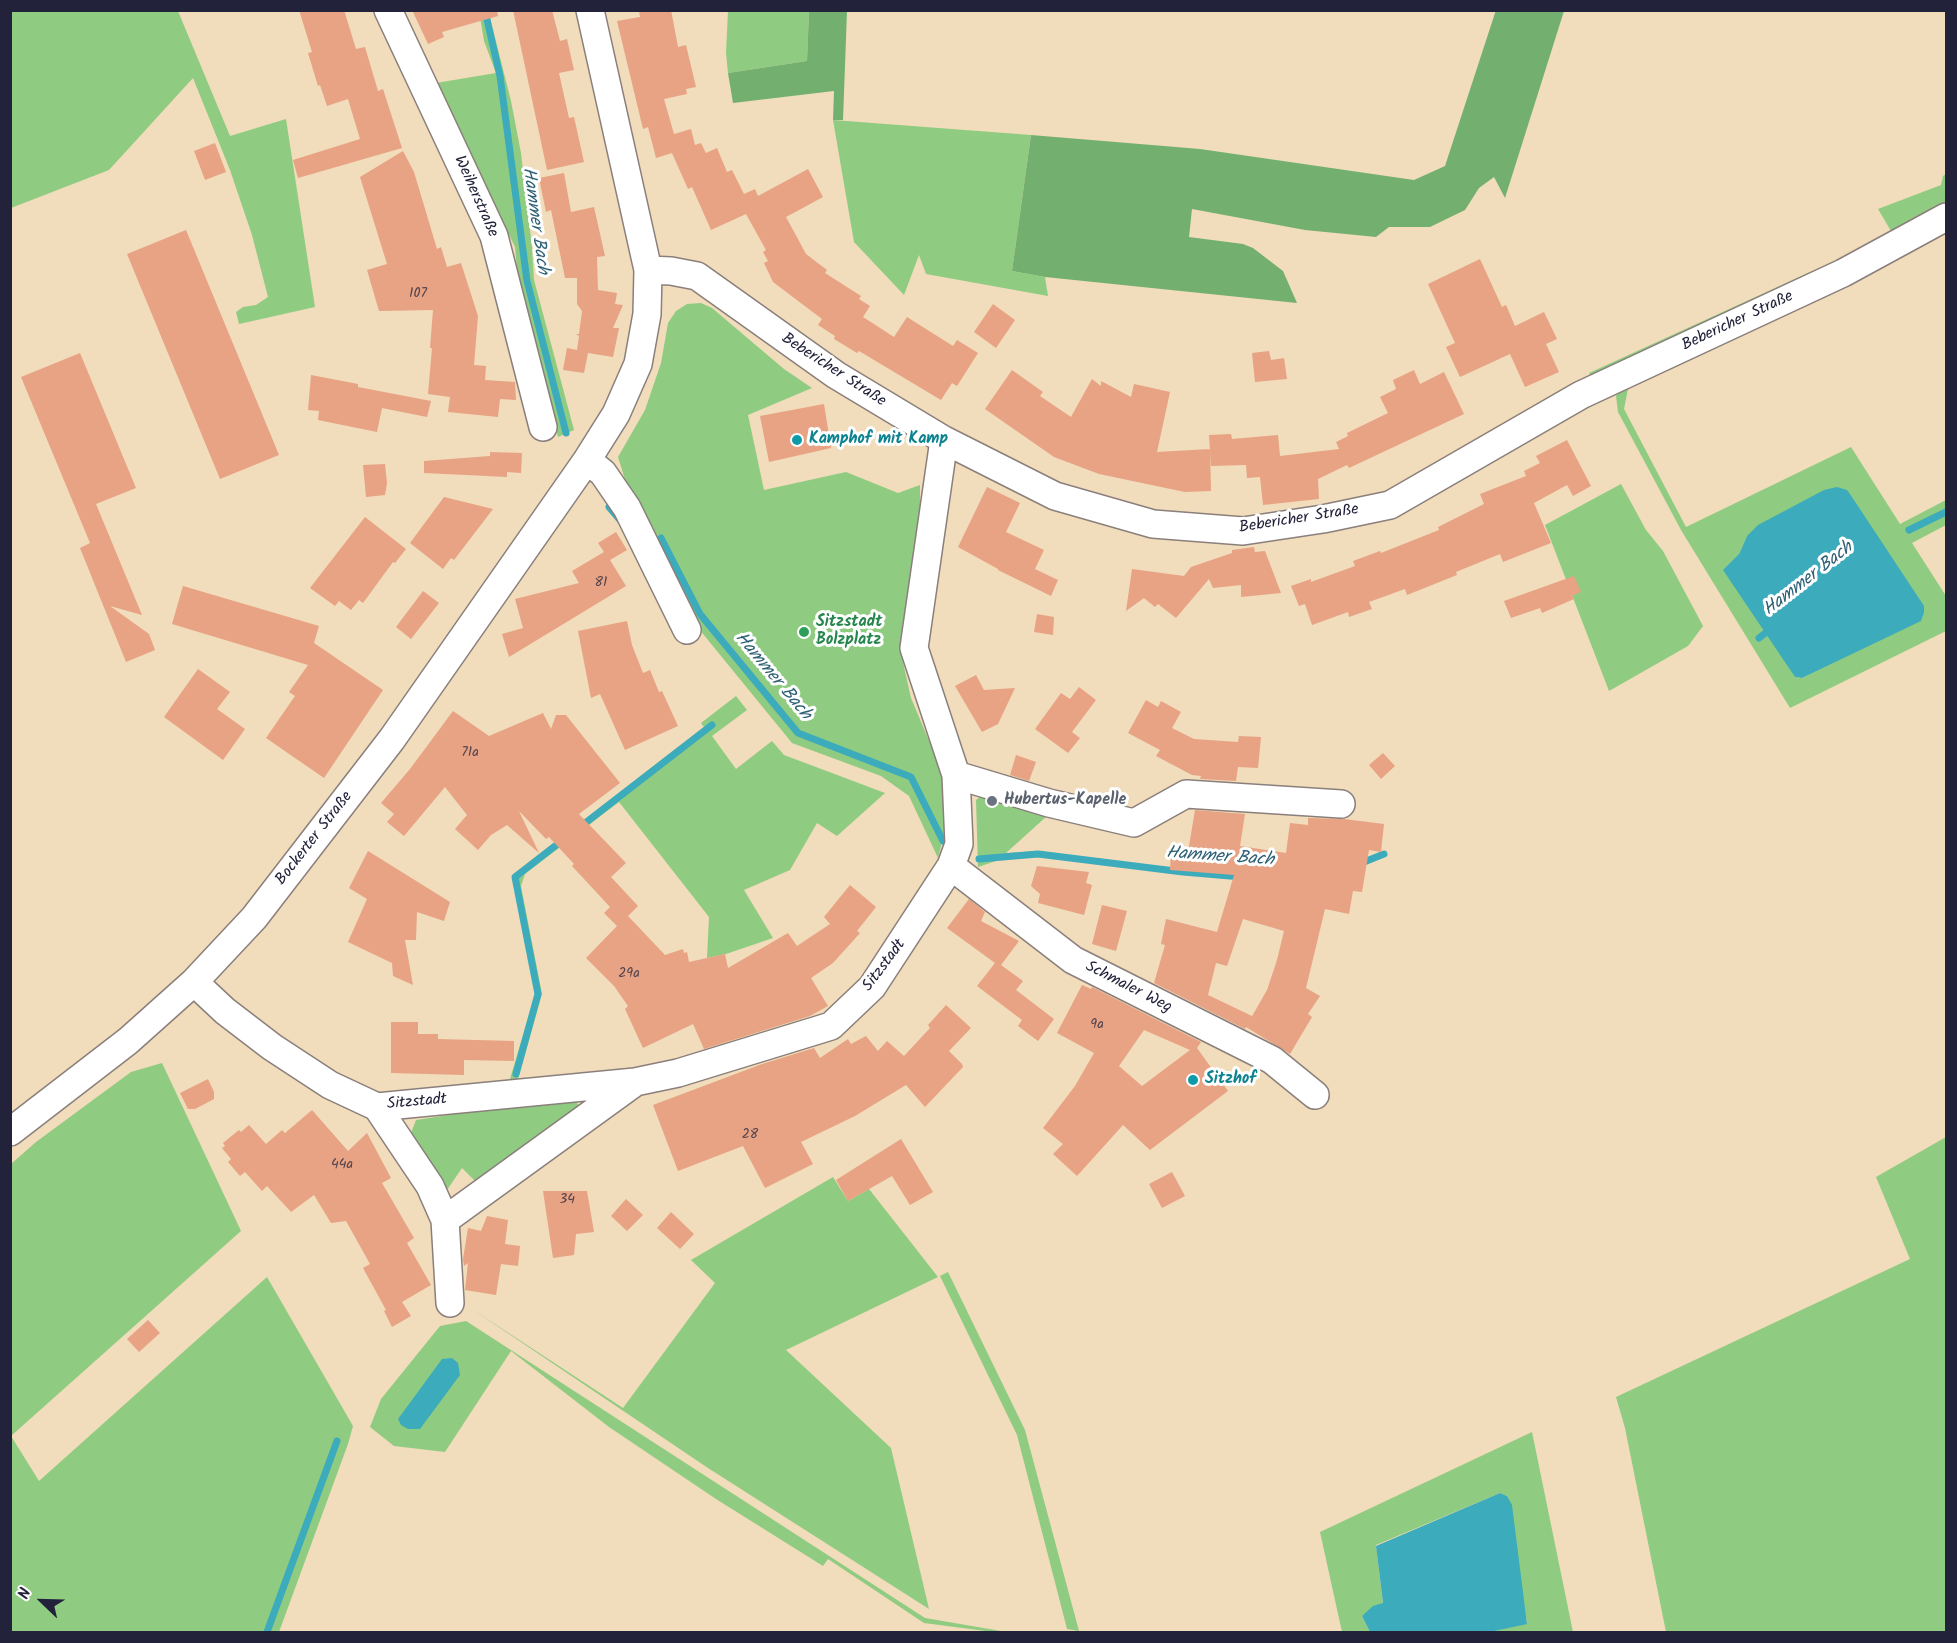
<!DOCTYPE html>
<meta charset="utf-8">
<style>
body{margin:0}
#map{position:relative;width:1957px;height:1643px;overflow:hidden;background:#f1dcbb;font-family:Kalam,sans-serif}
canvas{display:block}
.frame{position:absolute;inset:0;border:12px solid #22223b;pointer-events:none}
.north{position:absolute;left:12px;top:1571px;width:60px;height:60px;-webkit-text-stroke:4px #fff;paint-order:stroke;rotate:293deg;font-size:16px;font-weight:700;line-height:24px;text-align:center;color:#22223b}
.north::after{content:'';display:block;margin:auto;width:21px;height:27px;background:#22223b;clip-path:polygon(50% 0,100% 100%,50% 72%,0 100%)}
</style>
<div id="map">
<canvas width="1957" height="1643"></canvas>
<div class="frame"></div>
<div class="north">N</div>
</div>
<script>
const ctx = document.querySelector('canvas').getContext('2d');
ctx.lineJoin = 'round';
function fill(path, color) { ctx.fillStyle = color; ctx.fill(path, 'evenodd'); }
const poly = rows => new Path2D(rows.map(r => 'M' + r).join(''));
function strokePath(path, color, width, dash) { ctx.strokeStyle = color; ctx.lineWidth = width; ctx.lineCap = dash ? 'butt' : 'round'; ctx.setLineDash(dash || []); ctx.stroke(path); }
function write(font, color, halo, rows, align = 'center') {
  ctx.font = font + ' Kalam,sans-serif'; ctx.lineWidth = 6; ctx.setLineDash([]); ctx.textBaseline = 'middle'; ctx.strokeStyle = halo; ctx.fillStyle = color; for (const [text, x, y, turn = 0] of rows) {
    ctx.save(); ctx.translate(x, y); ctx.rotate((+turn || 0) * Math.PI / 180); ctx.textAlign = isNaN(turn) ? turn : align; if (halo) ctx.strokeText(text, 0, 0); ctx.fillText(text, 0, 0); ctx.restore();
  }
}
fill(poly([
 [11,10,178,11,230,136,286,119,315,307,239,324,236,312,243,307,256,305,268,297,252,235,230,170,193,78,109,170,11,208],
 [479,11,489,14,511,101,521,153,532,247,534,280,574,430,558,437,518,282,515,247,436,83,496,73,484,41],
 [728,11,809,11,807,61,728,73,726,53],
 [833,120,1031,135,1012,271,1045,277,1048,296,926,274,919,255,904,295,854,242],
 [1946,174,1946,202,1891,231,1878,209,1941,185,1943,176],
 [1819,268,1591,377,1589,373],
 [701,303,712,308,784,369,812,388,748,415,764,490,846,472,898,493,920,485,920,510,900,649,911,698,943,774,946,826,938,858,909,796,881,776,792,743,690,618,627,486,618,457,645,410,661,363,668,323,676,311,687,304],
 [1760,327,1628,389,1624,409,1686,527,1851,447,1900,524,1946,500,1946,525,1912,543,1946,596,1946,631,1790,708,1681,530,1618,412,1616,396,1622,386],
 [1747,536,1924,613,1921,620,1802,678,1795,677,1739,554],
 [1621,484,1646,530,1663,551,1703,626,1688,646,1609,691,1545,525],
 [736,696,747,710,712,736,736,769,772,741,784,755,885,793,837,836,817,823,790,870,744,890,773,938,726,954,707,958,709,917,619,802,525,874,521,886,542,994,518,1079,510,1079,535,994,512,876,704,727,701,723],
 [986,792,1047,816,1006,853,1039,851,1212,874,1255,876,1322,877,1386,852,1386,855,1324,880,1255,879,1183,875,1038,856,999,860,978,867,976,800],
 [162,1063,241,1231,11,1436,39,1481,267,1277,353,1426,348,1444,279,1632,11,1632,11,1164,36,1142,131,1072],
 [571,1096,581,1108,481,1187,462,1168,445,1193,409,1138,416,1120],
 [1946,1137,1946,1632,1666,1632,1625,1428,1616,1397,1910,1259,1876,1177],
 [833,1177,848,1201,869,1189,938,1277,786,1350,891,1448,929,1609,708,1468,472,1309,623,1408,715,1283,691,1260],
 [948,1272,1025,1430,1079,1631,1067,1629,1017,1435,940,1276],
 [466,1321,925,1618,1007,1632,993,1632,924,1623,828,1559,823,1566,716,1499,609,1427,511,1351,445,1452,394,1446,370,1427,381,1399,440,1326],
 [1532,1432,1573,1632,1490,1632,1527,1623,1507,1496,1500,1493,1376,1545,1383,1604,1362,1616,1370,1632,1342,1632,1320,1532]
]), '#8fcc81');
fill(poly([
 [1496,10,1564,11,1505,198,1494,177,1479,188,1465,210,1430,227,1389,227,1376,237,1305,230,1192,209,1189,237,1243,244,1253,248,1283,271,1297,303,1045,277,1012,271,1031,135,1200,149,1414,180,1445,166],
 [809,11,847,11,843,120,833,120,834,91,733,103,728,73,807,61]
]), '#73b06f');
fill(poly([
 [1837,487,1847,490,1852,497,1924,606,1924,613,1921,621,1802,678,1795,677,1723,570,1739,554,1747,536,1758,525,1824,490],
 [452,1358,458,1363,460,1375,420,1429,408,1429,401,1425,398,1419,442,1359],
 [1500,1493,1507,1496,1512,1505,1527,1624,1490,1632,1370,1632,1362,1616,1373,1606,1383,1603,1376,1546]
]), '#3cabbb');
strokePath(poly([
 [485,11,500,76,527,281,566,433],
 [609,507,620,520],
 [1909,530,1946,512],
 [661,538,700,614,798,733,911,777,943,841],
 [1759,638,1772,628],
 [580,827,712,725],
 [979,859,1038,854,1183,872,1242,877],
 [1359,864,1384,854],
 [516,1074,538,994,515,877,564,839],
 [267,1632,337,1441]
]), '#3cabbb', 7);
fill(poly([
 [299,10,344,10,356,49,365,47,378,91,383,89,402,148,298,178,293,160,360,139,348,99,327,106,320,85,318,86,308,53,312,52],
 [412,10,497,10,498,16,442,32,444,37,428,44],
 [513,10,552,10,560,41,567,39,574,70,559,73,569,118,574,117,584,162,547,170],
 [639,10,671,10,678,47,686,45,696,87,686,89,687,94,664,99,674,134,691,129,695,145,701,143,706,153,717,148,727,172,732,170,744,194,755,189,758,196,808,169,823,197,786,217,806,254,827,270,825,273,861,296,859,299,870,306,863,317,894,337,907,317,953,346,957,340,978,353,957,386,952,383,941,400,859,351,857,353,834,339,835,336,818,325,822,319,773,282,764,263,768,261,763,252,766,250,746,214,711,230,692,187,688,189,672,153,656,158,648,127,643,129,617,21,640,17],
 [215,143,226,172,205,180,194,151],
 [403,151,414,172,437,249,441,247,447,267,461,263,478,316,474,365,486,366,485,380,515,382,516,400,500,399,498,417,448,412,450,397,428,394,432,348,430,348,433,310,379,311,367,270,387,264,360,177],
 [564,173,571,212,594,207,605,256,597,257,598,290,617,293,615,304,623,305,613,328,619,328,613,357,588,353,584,373,563,370,567,348,577,350,579,336,576,334,579,334,582,311,577,304,577,278,565,278,551,210,546,212,539,178],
 [186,230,279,455,220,479,127,254],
 [1480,259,1502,307,1506,305,1515,326,1544,312,1557,339,1546,344,1559,372,1525,387,1510,354,1460,377,1446,347,1455,343,1428,284],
 [993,304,1015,320,996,348,974,332],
 [1269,351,1271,360,1284,358,1287,379,1255,382,1252,353],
 [80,353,136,488,96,504,142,615,110,606,149,634,155,650,126,662,80,548,90,543,21,377],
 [1012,370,1043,392,1040,396,1071,417,1092,379,1101,386,1101,381,1131,397,1134,384,1170,392,1157,452,1210,449,1211,491,1185,492,1099,474,1054,457,985,409],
 [1414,370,1420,384,1444,372,1464,414,1349,468,1347,465,1318,479,1319,499,1263,505,1260,477,1247,478,1246,465,1211,466,1209,435,1231,434,1232,439,1278,435,1280,456,1339,449,1336,442,1348,436,1347,433,1388,413,1380,397,1396,389,1393,380],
 [311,375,358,384,358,387,431,401,427,417,382,408,377,432,318,420,319,411,308,410],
 [824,404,831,448,769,462,760,416],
 [1567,440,1591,486,1573,496,1567,485,1534,503,1551,543,1503,562,1500,554,1456,572,1457,575,1407,595,1405,589,1369,602,1372,609,1349,617,1348,612,1312,625,1305,604,1299,606,1291,586,1311,579,1311,582,1355,566,1353,561,1380,551,1381,553,1439,530,1438,527,1484,504,1480,494,1526,476,1524,471,1540,463,1536,456],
 [490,452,522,453,521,473,507,472,507,477,424,473,424,461,490,456],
 [385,464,387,483,385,495,366,497,363,465],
 [987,487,1020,503,1006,532,1044,550,1035,569,1058,580,1051,596,998,570,998,569,958,547],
 [444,497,493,509,454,560,451,558,443,569,410,543],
 [365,517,406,549,395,563,393,562,363,603,359,600,351,610,339,601,335,606,310,588],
 [616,532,627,550,610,560,626,586,509,657,502,634,523,628,515,599,579,583,572,571,604,552,598,543],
 [1254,547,1255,552,1265,551,1281,593,1241,597,1241,585,1213,588,1209,579,1176,618,1158,604,1155,607,1144,598,1126,611,1132,569,1184,576,1191,567,1232,553,1232,550],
 [1574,576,1581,592,1572,596,1574,599,1542,613,1540,608,1511,618,1504,601],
 [183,586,319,626,314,643,383,690,324,778,266,738,295,696,289,692,308,665,172,624],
 [423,591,439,603,411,639,396,627],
 [1037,614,1054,617,1053,635,1034,632],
 [627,621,632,645,643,673,650,670,659,692,662,691,678,726,625,750,600,694,591,698,578,631],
 [198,669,230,692,217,709,245,729,223,760,164,717],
 [976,675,984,690,1015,688,998,724,982,732,955,686],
 [1079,687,1096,700,1072,732,1080,738,1068,753,1035,729,1061,693,1070,699],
 [1146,700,1158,707,1161,701,1181,712,1172,728,1194,739,1238,742,1239,736,1261,737,1258,768,1238,767,1236,781,1200,779,1201,776,1192,775,1156,756,1160,750,1128,733],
 [453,711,489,736,543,713,551,729,556,715,566,715,620,783,579,814,626,863,611,877,638,906,628,916,665,955,683,949,684,953,687,952,689,962,725,954,728,968,788,933,797,946,830,924,824,917,850,885,876,907,857,931,860,933,833,963,811,978,828,1006,810,1016,704,1049,693,1024,643,1048,625,1009,628,1006,614,986,586,958,617,926,604,913,610,907,572,866,574,864,549,837,546,839,519,811,539,853,507,825,491,835,478,850,455,829,467,815,445,787,404,836,387,822,394,814,381,803,410,769],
 [1383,753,1395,766,1381,779,1369,765],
 [1016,755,1036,762,1029,781,1010,775],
 [1195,810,1245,814,1240,846,1286,853,1290,823,1308,825,1308,818,1344,819,1384,824,1381,852,1369,850,1362,892,1353,891,1349,914,1325,909,1306,988,1320,996,1308,1014,1312,1017,1290,1054,1246,1027,1245,1029,1154,983,1165,945,1161,944,1166,919,1217,932,1234,875,1170,870,1171,851,1188,852],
 [1243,919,1284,931,1277,960,1267,990,1251,1018,1252,1016,1208,995,1216,963,1227,966],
 [368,851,450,902,444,921,417,912,416,940,405,940,413,985,393,976,392,963,348,942,367,899,349,888],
 [1037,866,1089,872,1086,883,1092,885,1084,915,1038,903,1040,894,1031,886],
 [969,899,985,912,981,921,1019,941,1001,965,1023,981,1016,990,1054,1019,1038,1041,1018,1026,1022,1020,977,986,995,963,947,928],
 [1102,905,1127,911,1116,951,1092,944],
 [1082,985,1091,989,1092,987,1201,1042,1197,1048,1228,1091,1150,1150,1123,1125,1077,1176,1053,1154,1063,1144,1043,1128,1075,1086,1094,1053,1057,1033],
 [1144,1030,1190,1050,1142,1086,1119,1066],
 [946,1005,971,1028,949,1051,962,1064,963,1067,925,1107,906,1085,855,1116,801,1142,813,1164,765,1188,743,1146,678,1171,653,1105,762,1064,814,1048,820,1058,848,1039,851,1044,866,1036,878,1051,887,1041,904,1056,930,1028,928,1025],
 [391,1022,418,1022,418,1034,438,1034,438,1039,514,1041,514,1061,464,1060,464,1075,391,1073],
 [208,1079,214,1092,214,1099,195,1109,188,1109,180,1093],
 [312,1110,348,1151,367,1133,391,1178,382,1183,414,1238,407,1243,431,1285,402,1302,411,1316,392,1327,384,1311,386,1310,363,1268,370,1264,346,1221,331,1223,314,1195,291,1212,267,1186,262,1191,245,1172,240,1176,228,1162,231,1159,222,1148,225,1146,223,1143,239,1130,241,1132,249,1125,266,1144,282,1130,285,1133],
 [901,1139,933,1192,910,1205,892,1176,848,1201,836,1180],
 [1172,1172,1185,1196,1162,1208,1149,1184],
 [543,1191,587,1191,594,1232,576,1234,574,1255,553,1258],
 [626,1199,643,1215,627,1231,611,1216],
 [671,1212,694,1234,680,1249,657,1228],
 [487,1216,508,1220,505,1244,520,1246,518,1266,501,1264,496,1295,465,1290,468,1263,464,1266,463,1259,468,1228,481,1231],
 [148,1320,160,1333,139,1352,127,1339]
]), '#e7a384');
const minor = poly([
 [388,10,494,236,543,427],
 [648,270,671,271,697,276,836,375,944,440,1055,496,1153,524,1243,531,1323,519,1390,505,1581,395,1843,273,1946,217],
 [587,460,603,473,627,508,687,630],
 [956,775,1049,803,1134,823,1186,794,1341,804],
 [951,866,1073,960,1272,1060,1315,1095],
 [194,982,225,1011,272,1047,330,1085,377,1107,635,1082,678,1073,831,1026,872,987,951,866,959,844,956,775,914,648,944,440],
 [377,1107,430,1186,445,1220],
 [10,1132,128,1041,194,982,254,918,392,739,587,460,616,414,638,364,647,314,648,270,590,10],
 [450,1303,445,1220,634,1083]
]);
strokePath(minor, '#8a7f7b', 30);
strokePath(minor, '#fff', 27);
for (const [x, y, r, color] of [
 [797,440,6,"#0f9aa8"],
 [804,632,6,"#2e9e5b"],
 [992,801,6,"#6b7280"],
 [1193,1080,6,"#0f9aa8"]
]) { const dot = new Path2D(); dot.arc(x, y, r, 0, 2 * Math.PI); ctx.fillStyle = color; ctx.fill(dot); strokePath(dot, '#fff', 2); }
write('14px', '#53424d', null, [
 ["107",418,295],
 ["81",601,584],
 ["71a",470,754],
 ["29a",629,975],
 ["9a",1097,1026],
 ["28",750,1136],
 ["44a",342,1166],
 ["34",567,1201]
]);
write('16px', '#22223b', '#fff', [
 ["Weiherstraße",475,197,66],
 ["Bebericher Straße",1738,322,-25],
 ["Bebericher Straße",833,371,33],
 ["Bebericher Straße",1299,520,-9],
 ["Bockerter Straße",315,839,-52],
 ["Sitzstadt",885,966,-53],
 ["Schmaler Weg",1128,988,27],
 ["Sitzstadt",417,1103,-5]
]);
write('bold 16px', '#0d838f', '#fff', [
 ["Kamphof mit Kamp",809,440],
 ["Sitzhof",1205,1080]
], 'left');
write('bold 16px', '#27864d', '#fff', [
 ["Sitzstadt",816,623],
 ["Bolzplatz",816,641]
], 'left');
write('bold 16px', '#5b616d', '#fff', [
 ["Hubertus-Kapelle",1004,801]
], 'left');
write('italic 18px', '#2e6075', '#fff', [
 ["Hammer Bach",534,221,82],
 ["Hammer Bach",1809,580,-38],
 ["Hammer Bach",772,677,50],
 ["Hammer Bach",1220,858,4]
]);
</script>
